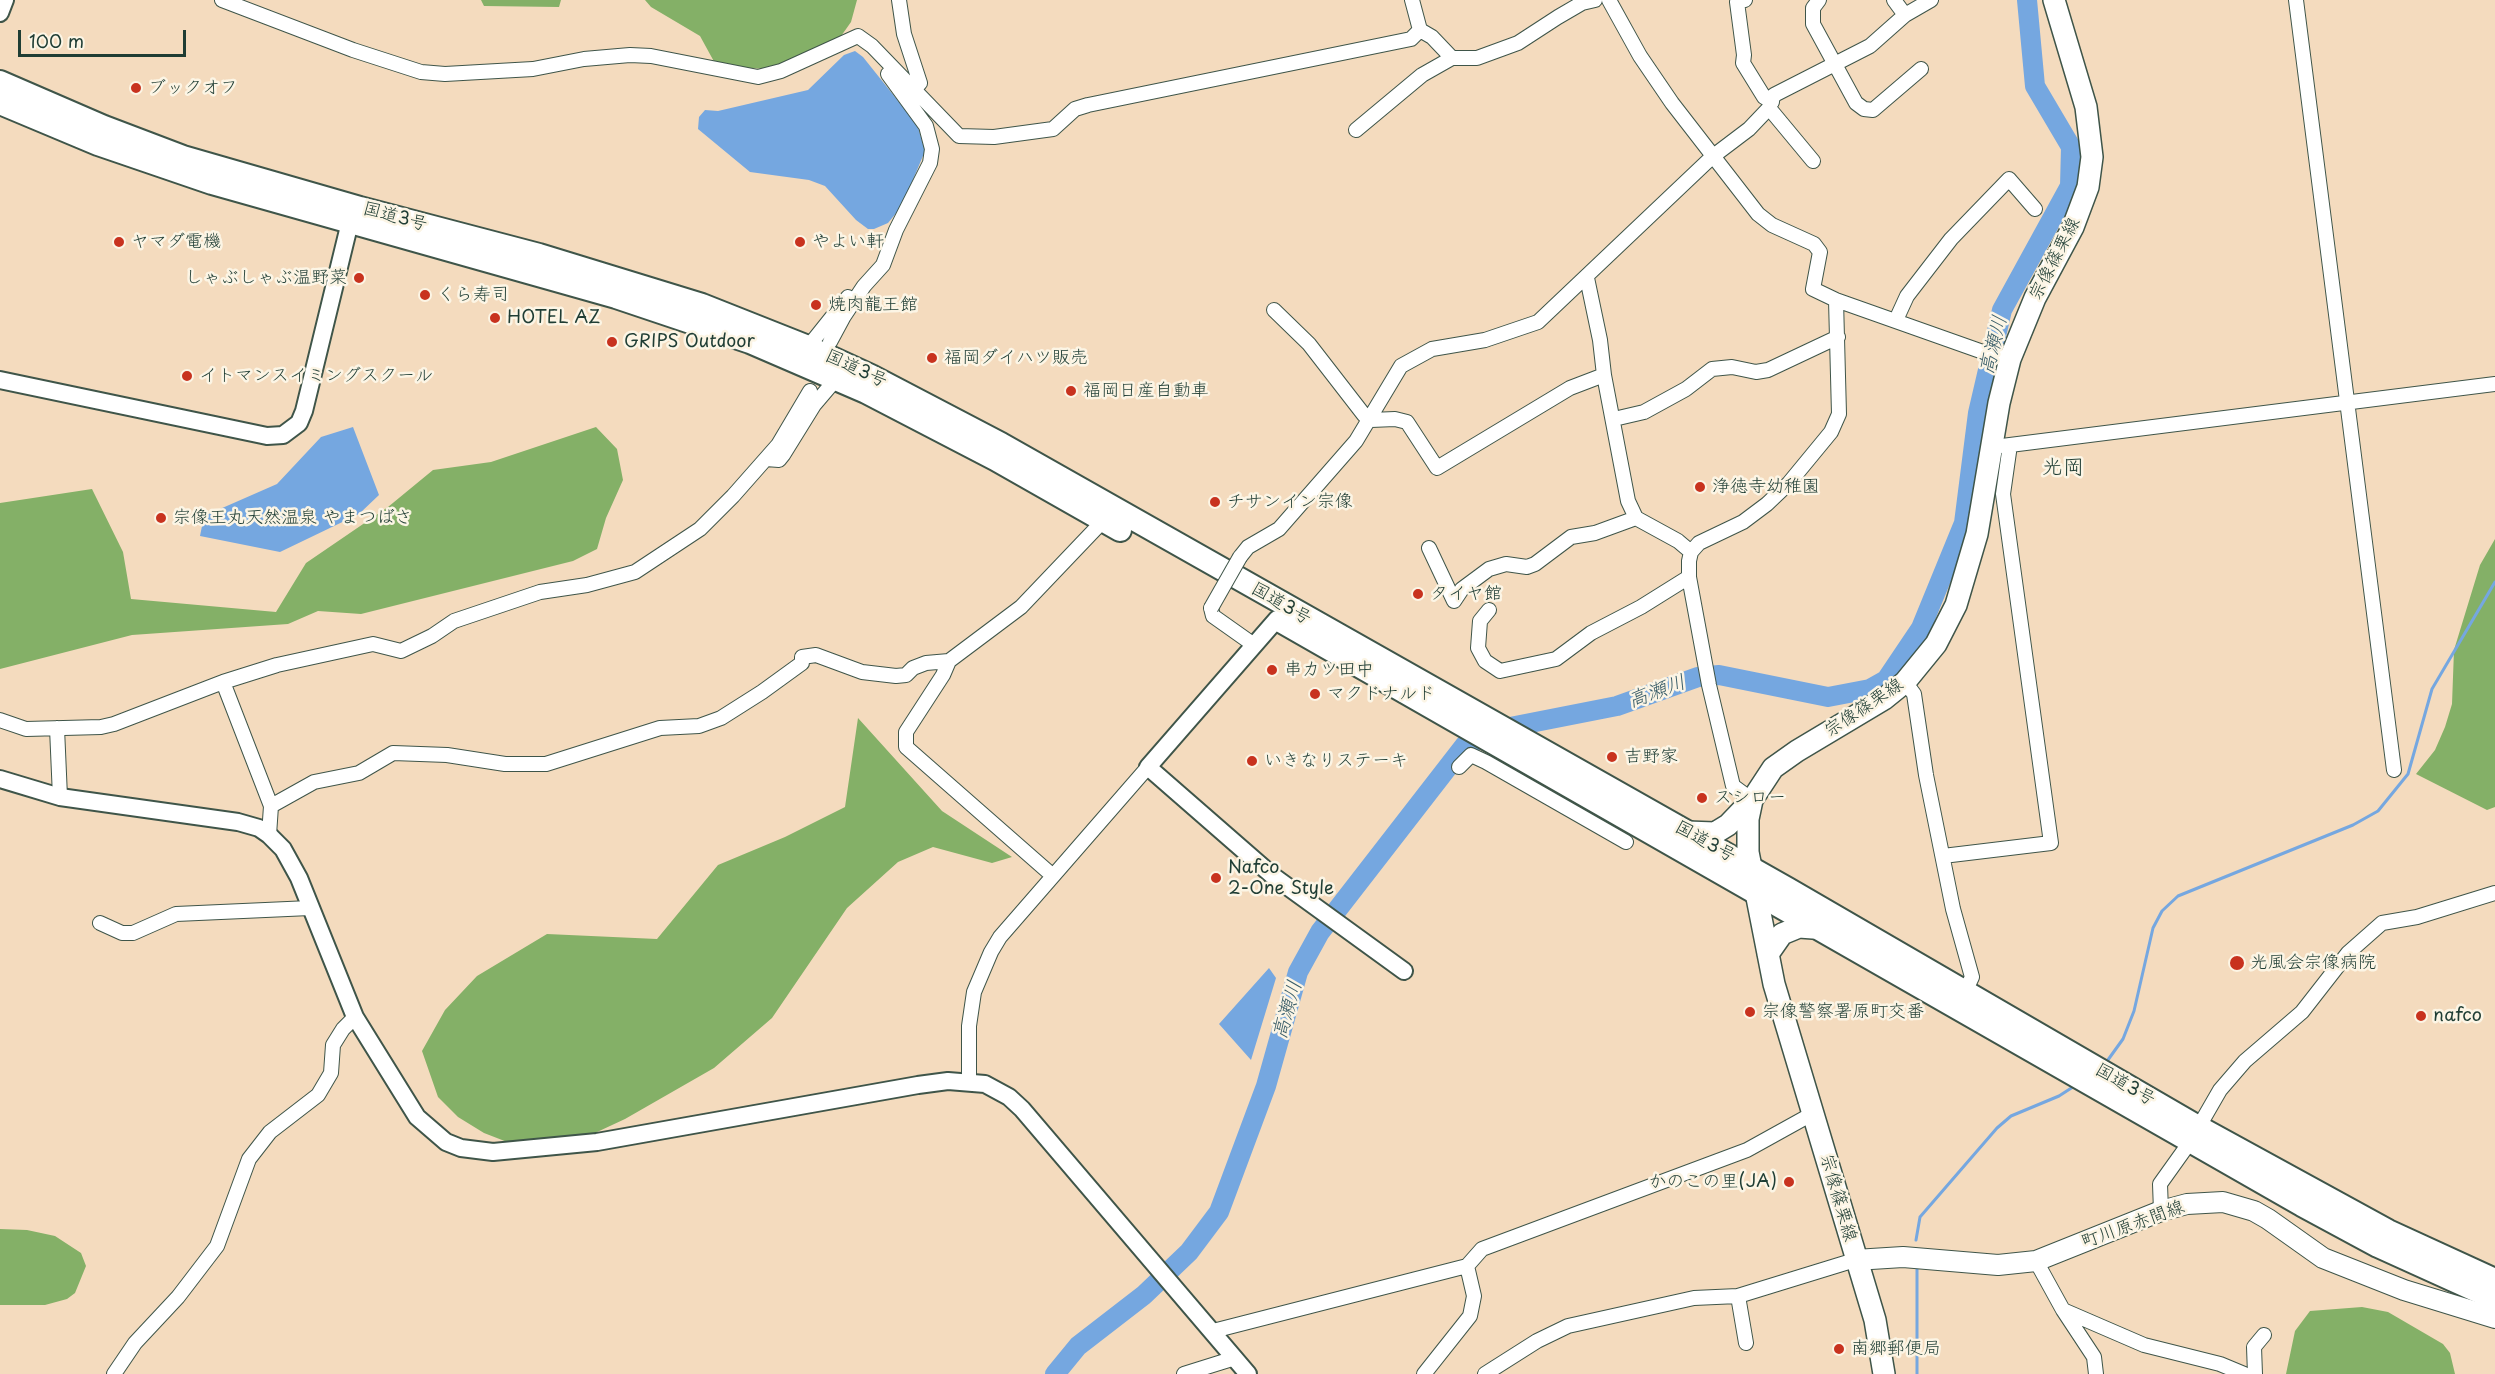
<!DOCTYPE html>
<meta charset="utf-8">
<style>
body{margin:0}
#map{position:relative;width:2495px;height:1374px;overflow:hidden;background:#f4dbbe;font-family:"Playpen Sans",sans-serif}
canvas{display:block}
.scale{position:absolute;left:18px;top:30px;width:168px;height:27px;box-sizing:border-box;border:3px solid #1f3d34;border-top:0;padding-left:8px;font-size:18px;line-height:21px;white-space:nowrap;color:#1f3d34;-webkit-text-stroke:4px #fcf5e5;paint-order:stroke}
</style>
<div id="map">
<canvas width="2495" height="1374"></canvas>
<div class="scale">100 m</div>
</div>
<script>
const ctx = document.querySelector('canvas').getContext('2d');
ctx.lineJoin = 'round';
function fill(path, color) { ctx.fillStyle = color; ctx.fill(path, 'evenodd'); }
const poly = rows => new Path2D(rows.map(r => 'M' + r).join(''));
function strokePath(path, color, width, dash) { ctx.strokeStyle = color; ctx.lineWidth = width; ctx.lineCap = dash ? 'butt' : 'round'; ctx.setLineDash(dash || []); ctx.stroke(path); }
function write(font, color, halo, rows, align = 'center') {
  ctx.font = font + ' "Playpen Sans","Klee One",sans-serif'; ctx.lineWidth = 5; ctx.setLineDash([]); ctx.textBaseline = 'middle'; ctx.strokeStyle = halo; ctx.fillStyle = color; for (const [text, x, y, turn = 0] of rows) {
    ctx.save(); ctx.translate(x, y); ctx.rotate((+turn || 0) * Math.PI / 180); ctx.textAlign = isNaN(turn) ? turn : align; if (halo) ctx.strokeText(text, 0, 0); ctx.fillText(text, 0, 0); ctx.restore();
  }
}
fill(poly([
 [481,0,561,0,559,7,484,6],
 [645,0,857,0,851,22,839,39,776,69,717,67,700,36,651,7],
 [596,427,617,449,623,480,606,518,597,549,573,561,361,614,318,611,288,624,132,635,0,669,0,503,92,489,123,552,131,599,276,612,306,563,388,507,433,470,491,462],
 [2495,539,2495,807,2487,810,2416,774,2435,750,2445,727,2452,704,2454,650,2480,565],
 [858,718,942,811,1012,857,992,863,933,847,898,862,847,908,772,1018,714,1068,625,1119,567,1146,533,1152,484,1133,458,1117,438,1097,422,1051,445,1010,477,976,547,934,657,939,718,865,785,837,845,807],
 [0,1229,27,1230,55,1236,81,1253,86,1266,75,1293,67,1299,45,1305,0,1305],
 [2362,1307,2388,1312,2443,1344,2450,1353,2455,1374,2286,1374,2295,1331,2310,1311]
]), '#84b067');
fill(poly([
 [855,51,863,57,911,117,918,127,925,151,902,206,888,223,874,229,868,229,856,220,825,186,809,180,750,172,698,129,699,117,705,110,718,111,808,90,844,55],
 [353,427,379,495,359,514,280,552,200,536,204,516,277,484,321,437],
 [1269,968,1276,978,1251,1060,1219,1024]
]), '#75a7e0');
strokePath(poly([
 [2105,1064,2123,1039,2134,1011,2153,928,2162,911,2178,896,2353,825,2378,811,2408,774,2432,689,2495,582],
 [1916,1240,1920,1217,1997,1128,2011,1116,2059,1096,2076,1085],
 [1917,1266,1917,1374]
]), '#75a7e0', 3);
strokePath(poly([
 [1055,1374,1078,1346,1144,1295,1189,1252,1219,1212,1266,1086,1298,972,1320,932,1465,745,1505,728,1617,706,1698,677,1719,675,1828,697,1870,689,1886,680,1921,628,1964,523,1978,413,2002,310,2070,186,2071,147,2035,86,2027,0]
]), '#75a7e0', 20);
const minor = poly([
 [222,0,353,50,421,72,445,74,533,69,584,59,630,55,651,56,758,77,781,71,858,36,872,46,959,136,994,137,1053,129,1075,109,1088,105,1411,39,1420,30],
 [899,0,904,34,920,83,914,90],
 [1412,0,1420,30,1432,37,1452,58],
 [1609,0,1640,56,1672,103,1758,214,1772,225,1814,244,1820,252,1813,289,1836,300,1983,352,2010,359],
 [1745,0,1737,2,1744,55,1743,63,1764,97,1772,102],
 [1819,0,1813,8,1813,24,1856,103,1864,109,1873,110,1921,69],
 [1894,0,1905,15],
 [2296,0,2394,770],
 [1769,108,1813,161],
 [1356,130,1422,75,1452,58,1477,58,1518,43,1558,17,1582,3,1595,0],
 [1587,278,1600,340,1604,375,1628,501,1636,518,1678,541,1691,552],
 [1274,310,1309,344,1364,415,1371,420,1395,419,1407,422,1437,468,1570,388,1604,375],
 [1896,320,1907,296,1951,239,2009,179,2035,209],
 [830,342,844,316,864,286,883,265,896,230,930,163,932,149,926,126,888,74],
 [808,347,848,297],
 [1614,419,1644,412,1686,389,1712,369,1732,367,1756,372,1768,370,1838,337],
 [2002,446,2495,384],
 [766,459,779,460,783,455,814,405,837,378],
 [1429,548,1454,601,1462,589,1489,569,1506,564,1527,567,1535,564,1571,537,1595,533,1636,518],
 [1240,557,1248,547,1279,529,1356,441,1401,366,1432,349,1485,340,1538,322,1712,157,1749,129,1769,108,1774,95,1870,46,1905,15,1931,0],
 [1211,608,1213,616,1254,645],
 [1489,610,1480,621,1478,648,1485,661,1500,671,1556,659,1591,633,1641,607,1689,577],
 [223,682,271,806,269,835],
 [1905,682,1914,694,1926,775,1953,909,1972,977,1964,994],
 [0,720,26,729,101,727,114,724,223,682,277,665,373,644,401,651,432,636,454,621,540,592,587,585,635,572,700,529,733,496,778,445,810,391],
 [57,728,60,797],
 [1459,767,1471,755,1486,762,1626,842],
 [1752,800,1733,786,1709,685,1689,577,1689,561,1691,552,1699,543,1743,522,1767,504,1789,483,1831,432,1839,414,1836,300],
 [271,806,314,782,359,773,393,753,447,755,505,764,546,764,660,728,699,726,721,718,762,692,802,663,802,657,816,655,862,672,896,676,906,675,913,668,926,663,949,661],
 [1943,856,2051,843,2003,494,2010,445],
 [1053,876,906,747,906,732,943,675,949,661,1021,607,1103,521],
 [100,923,122,933,133,933,176,914,310,908],
 [969,1080,969,1026,974,992,991,952,1000,937,1148,767],
 [2161,1211,2160,1184,2190,1142,2220,1090,2245,1061,2302,1012,2348,953,2382,923,2417,917,2495,893],
 [2036,1261,2063,1310,2144,1345,2220,1364,2244,1374],
 [1738,1296,1746,1343],
 [2063,1310,2094,1357,2096,1374],
 [1213,1331,1467,1266,1482,1249,1747,1150,1812,1114],
 [114,1374,135,1343,178,1297,217,1246,249,1159,270,1132,318,1095,331,1073,333,1045,343,1029,355,1017],
 [1184,1374,1235,1358],
 [1424,1374,1470,1316,1474,1296,1467,1266],
 [1485,1374,1537,1341,1568,1326,1694,1298,1738,1296,1855,1260],
 [2255,1374,2254,1347,2264,1335]
]);
const tertiary = poly([
 [0,13,5,0],
 [0,380,267,436,283,435,299,423,304,411,350,222],
 [1277,619,1148,767,1273,876,1404,971],
 [0,779,60,797,238,822,259,828,269,835,283,849,299,878,355,1017,417,1117,446,1142,461,1148,493,1152,597,1142,918,1085,948,1081,985,1084,1009,1097,1022,1109,1248,1374]
]);
const secondary = poly([
 [1855,1260,1903,1257,1998,1265,2036,1261,2161,1211,2187,1204,2223,1202,2254,1211,2268,1219,2323,1258,2404,1290,2495,1318]
]);
const primary = poly([
 [1687,832,1715,833,1728,825,1752,800],
 [1768,954,1782,934,1799,927,1813,928],
 [1884,1374,1875,1320,1774,984,1748,852,1748,819,1752,800,1773,768,1797,751,1884,699,1905,682,1936,644,1956,605,1977,534,1999,403,2010,359,2035,298,2073,227,2088,187,2092,157,2086,107,2054,0]
]);
const trunk = poly([
 [0,82,104,127,183,157,360,208,539,255,702,305,808,347,871,376,1001,444,1788,889,2198,1127,2388,1231,2495,1280],
 [0,103,98,144,212,183,616,297,750,342,866,392,995,459,1120,530],
 [1284,623,2302,1205,2378,1246,2495,1299]
]);
strokePath(minor, '#3f5549', 16);
strokePath(tertiary, '#3f5549', 20);
strokePath(secondary, '#3f5549', 22);
strokePath(primary, '#3f5549', 24);
strokePath(trunk, '#3f5549', 26);
strokePath(minor, '#fff', 14);
strokePath(tertiary, '#fff', 16);
strokePath(secondary, '#fff', 20);
strokePath(primary, '#fff', 21);
strokePath(trunk, '#fff', 22);
const minorBridge = poly([
 [1211,608,1240,557]
]);
strokePath(minorBridge, '#3f5549', 16, []);
strokePath(minorBridge, '#fff', 14);
for (const [x, y, r, color] of [
 [136,88,6,"#c8321e"],
 [119,242,6,"#c8321e"],
 [800,242,6,"#c8321e"],
 [359,278,6,"#c8321e"],
 [425,295,6,"#c8321e"],
 [816,305,6,"#c8321e"],
 [495,318,6,"#c8321e"],
 [612,342,6,"#c8321e"],
 [932,358,6,"#c8321e"],
 [187,376,6,"#c8321e"],
 [1071,391,6,"#c8321e"],
 [1700,487,6,"#c8321e"],
 [1215,502,6,"#c8321e"],
 [161,518,6,"#c8321e"],
 [1418,594,6,"#c8321e"],
 [1272,670,6,"#c8321e"],
 [1315,694,6,"#c8321e"],
 [1612,757,6,"#c8321e"],
 [1252,761,6,"#c8321e"],
 [1702,798,6,"#c8321e"],
 [1216,878,6,"#c8321e"],
 [2237,963,8,"#c8321e"],
 [1750,1012,6,"#c8321e"],
 [2421,1016,6,"#c8321e"],
 [1789,1182,6,"#c8321e"],
 [1839,1349,6,"#c8321e"]
]) { const dot = new Path2D(); dot.arc(x, y, r, 0, 2 * Math.PI); ctx.fillStyle = color; ctx.fill(dot); strokePath(dot, '#fcf5e5', 2); }
write('18px', '#1f3d34', '#fcf5e5', [
 ["ブックオフ",148,88],
 ["ヤマダ電機",131,242],
 ["やよい軒",812,242],
 ["しゃぶしゃぶ温野菜",347,278,"right"],
 ["くら寿司",437,295],
 ["焼肉龍王館",828,305],
 ["HOTEL AZ",507,318],
 ["GRIPS Outdoor",624,342],
 ["福岡ダイハツ販売",944,358],
 ["イトマンスイミングスクール",199,376],
 ["福岡日産自動車",1083,391],
 ["浄徳寺幼稚園",1712,487],
 ["チサンイン宗像",1227,502],
 ["宗像王丸天然温泉 やまつばさ",173,518],
 ["タイヤ館",1430,594],
 ["串カツ田中",1284,670],
 ["マクドナルド",1327,694],
 ["吉野家",1624,757],
 ["いきなりステーキ",1264,761],
 ["スシロー",1714,798],
 ["Nafco",1228,868],
 ["2-One Style",1228,889],
 ["光風会宗像病院",2250,963],
 ["宗像警察署原町交番",1762,1012],
 ["nafco",2433,1016],
 ["かのこの里(JA)",1777,1182,"right"],
 ["南郷郵便局",1851,1349]
], 'left');
write('18px', '#1f3d34', '#fcf5e5', [
 ["国道3号",395,217,15],
 ["宗像篠栗線",2055,259,-63],
 ["国道3号",856,369,25],
 ["国道3号",1281,604,30],
 ["宗像篠栗線",1864,708,-34],
 ["国道3号",1705,842,29],
 ["国道3号",2125,1085,30],
 ["宗像篠栗線",1838,1198,74],
 ["町川原赤間線",2133,1225,-20]
]);
write('italic 20px', '#395d68', '#fcf5e5', [
 ["高瀬川",1994,345,-76],
 ["高瀬川",1657,692,-20],
 ["高瀬川",1288,1010,-74]
]);
write('21px', '#1f3d34', '#fcf5e5', [
 ["光岡",2063,468]
]);
</script>
